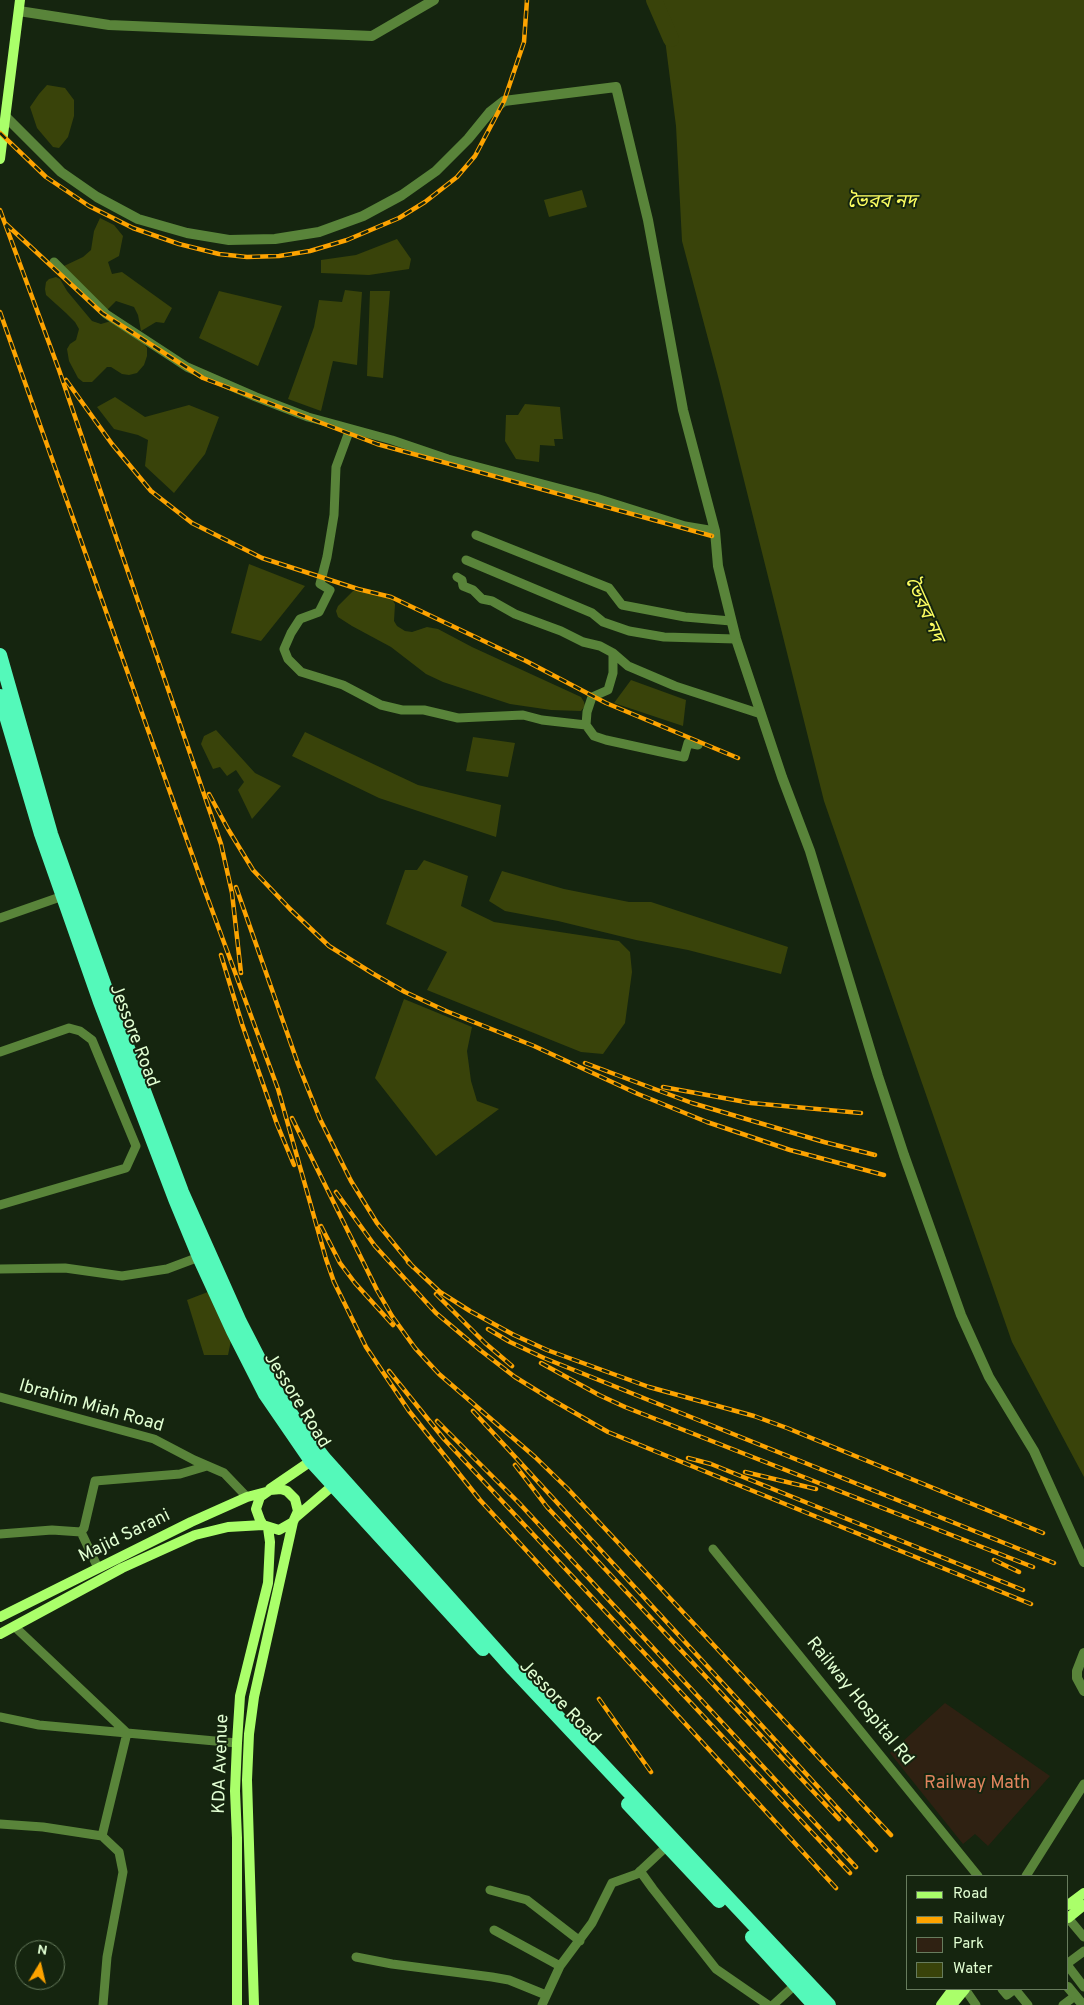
<!DOCTYPE html>
<meta charset="utf-8">
<style>
body{margin:0}
#map{position:relative;width:1084px;height:2005px;overflow:hidden;background:#15250f;font-family:Overpass,sans-serif}
canvas{display:block}
.legend{position:absolute;left:906px;top:1875px;width:162px;height:115px;box-sizing:border-box;background:#15250f;border:1px solid #677c5d;margin:0;padding:6px 9px;list-style:none;font-size:15px;color:#e2ffd3}
.legend li{display:flex;align-items:center;gap:10px;height:25px}
.legend b{width:25px;border:1px solid #677c5d}
.north{position:absolute;left:15px;top:1940px;width:50px;height:50px;box-sizing:border-box;background:#15250f;border:1px solid #677c5d;border-radius:50%;rotate:9deg;font-size:14px;font-weight:700;line-height:20px;text-align:center;color:#e2ffd3}
.north::after{content:'';display:block;margin:auto;width:18px;height:22px;background:#fda300;clip-path:polygon(50% 0,100% 100%,50% 72%,0 100%)}
</style>
<div id="map">
<canvas width="1084" height="2005"></canvas>
<ul class="legend">
<li><b style="height:6px;background:#aaff6a"></b>Road</li>
<li><b style="height:6px;background:#fda300"></b>Railway</li>
<li><b style="height:14px;background:#2f2112"></b>Park</li>
<li><b style="height:14px;background:#39430a"></b>Water</li>
</ul>
<div class="north">N</div>
</div>
<script>
const ctx = document.querySelector('canvas').getContext('2d');
ctx.lineJoin = 'round';
function fill(path, color) { ctx.fillStyle = color; ctx.fill(path, 'evenodd'); }
const poly = rows => new Path2D(rows.map(r => 'M' + r).join(''));
function strokePath(path, color, width, dash) { ctx.strokeStyle = color; ctx.lineWidth = width; ctx.lineCap = dash ? 'butt' : 'round'; ctx.setLineDash(dash || []); ctx.stroke(path); }
function write(font, color, halo, rows, align = 'center') {
  ctx.font = font + ' Overpass,"Noto Sans Bengali",sans-serif'; ctx.lineWidth = 4; ctx.setLineDash([]); ctx.textBaseline = 'middle'; ctx.strokeStyle = halo; ctx.fillStyle = color; for (const [text, x, y, turn = 0] of rows) {
    ctx.save(); ctx.translate(x, y); ctx.rotate((+turn || 0) * Math.PI / 180); ctx.textAlign = isNaN(turn) ? turn : align; if (halo) ctx.strokeText(text, 0, 0); ctx.fillText(text, 0, 0); ctx.restore();
  }
}
fill(poly([
 [945,1703,1050,1776,988,1846,975,1834,963,1844,890,1753]
]), '#2f2112');
fill(poly([
 [660,0,1084,0,1084,1477,1012,1342,824,801,719,380,682,241,676,126],
 [47,85,65,88,74,100,74,116,68,137,59,148,53,147,37,128,30,107,39,94],
 [582,190,587,207,549,217,544,200],
 [100,218,114,225,123,236,119,256,108,262,112,274,122,272,172,308,164,323,156,322,141,331,138,315,134,307,116,301,107,310,64,266,83,257,91,250,94,231],
 [397,239,411,259,409,269,369,275,321,273,321,260,356,255],
 [56,277,60,279,67,291,92,321,101,324,111,321,143,342,147,348,147,356,144,365,137,373,129,375,122,374,111,367,107,367,92,382,83,382,78,378,69,361,67,349,70,344,76,340,79,329,75,322,66,313,46,295,45,289,46,282,49,279],
 [345,290,362,292,357,365,333,361,321,411,288,399,314,327,319,300,342,302],
 [219,291,282,306,258,366,199,338],
 [370,291,390,291,383,378,367,376],
 [115,397,145,417,189,405,219,417,205,454,174,493,145,466,148,440,138,435,114,429,97,407],
 [525,404,560,407,563,439,554,439,555,446,540,445,539,462,516,459,505,441,506,415,518,415],
 [249,564,305,586,261,641,231,633],
 [359,590,392,599,395,604,394,621,397,626,405,631,412,632,427,627,438,629,472,647,581,697,584,702,585,706,581,711,551,710,510,704,443,682,426,674,391,647,352,626,338,617,336,611,338,606,353,591],
 [631,680,686,700,683,726,614,703],
 [216,730,255,773,281,786,252,819,238,790,244,782,236,770,227,776,220,767,213,769,201,744,204,736],
 [305,732,418,785,501,805,496,837,379,798,292,756],
 [473,737,515,743,508,777,466,771],
 [424,860,468,876,461,906,494,922,619,941,630,952,632,972,625,1023,603,1054,581,1052,427,990,447,952,386,924,405,870,417,870],
 [502,871,564,889,629,902,651,902,788,947,781,974,688,950,636,940,558,921,505,911,489,901],
 [404,999,472,1027,467,1051,471,1081,477,1101,499,1109,436,1156,375,1078],
 [213,1290,233,1331,228,1355,204,1355,187,1300]
]), '#39430a');
strokePath(poly([
 [654,0,671,39]
]), '#39430a', 16);
strokePath(poly([
 [54,262,106,314,187,367,256,397,308,417,392,440,448,459,596,498,685,526,715,531],
 [350,429,336,467,334,515,327,557,320,584,330,590,319,612,300,619,291,633,284,649,288,659,301,672,343,685,381,705,402,710,424,710,458,718,523,715,542,720,586,725,594,736,606,740,684,757,688,743,698,745],
 [476,535,609,588,622,605,685,617,731,621],
 [466,560,592,613,603,622,629,631,664,637,736,639],
 [457,577,462,580,463,586,473,590,482,599,492,601,515,614,561,631,583,642,600,646,613,653,628,666,675,686,761,714],
 [586,725,587,712,592,697,608,690,613,673,613,653],
 [0,918,63,896],
 [0,1052,69,1028,80,1031,92,1040,136,1146,126,1168,0,1205],
 [0,1269,65,1268,122,1276,167,1269,199,1257],
 [0,1397,154,1439,194,1460,224,1473,247,1497],
 [81,1532,84,1528,95,1481,180,1474,207,1466],
 [0,1534,52,1530,81,1532,98,1568],
 [713,1549,978,1876],
 [15,1627,127,1733,102,1836],
 [0,1717,39,1725,237,1743],
 [0,1824,43,1827,102,1836,119,1852,123,1872,107,1957,103,2005],
 [640,1871,653,1889,716,1969,768,2005],
 [1026,1876,1084,1784],
 [490,1890,527,1900,580,1941],
 [1068,1918,1084,1937],
 [494,1930,560,1966],
 [356,1957,392,1964,492,1977,509,1980,546,1995],
 [1068,1963,1084,1951],
 [1068,1966,1084,1987],
 [965,1989,976,2005],
 [1002,1989,1007,1995,1015,1989,1028,2005],
 [542,2005,560,1966,592,1923,612,1883,637,1874,667,1846],
 [773,2005,795,1985],
 [1063,2005,1075,1996]
]), '#59843a', 9);
strokePath(poly([
 [19,11,109,25,372,36,434,0],
 [6,117,61,172,97,197,138,219,187,233,229,240,275,239,319,232,363,216,402,195,436,171,468,139,490,112,504,101,616,87,648,220,683,410,715,531,718,566,736,639,782,777,810,851,878,1076,904,1155,961,1315,989,1377,1034,1451,1084,1562],
 [1084,1653,1077,1671,1077,1678,1084,1691],
 [1068,1987,1083,2005]
]), '#59843a', 10);
strokePath(poly([
 [0,159,20,0],
 [270,1489,311,1461],
 [296,1517,337,1482],
 [0,1617,191,1522,247,1497,266,1492],
 [0,1634,122,1568,195,1535,228,1527,263,1525],
 [1068,1905,1084,1893],
 [1068,1918,1084,1905],
 [237,2005,237,1838,235,1791,237,1743,240,1696,268,1583,270,1542,268,1528],
 [254,2005,247,1780,249,1734,254,1697,293,1522,298,1511,295,1499,287,1491,281,1489,270,1490,260,1497,256,1509,260,1520,263,1525,279,1530,293,1522],
 [941,2005,953,1989],
 [952,2005,965,1989]
]), '#aaff6a', 10);
strokePath(poly([
 [0,655,51,834,107,992,182,1192,240,1322,273,1386,296,1421,324,1458,513,1669,829,2005],
 [0,696,41,834,100,1002,175,1199,199,1257,233,1331,265,1394,311,1461,483,1649],
 [628,1804,719,1901],
 [752,1937,814,2005]
]), '#54f9ba', 14);
const rail = poly([
 [0,133,46,177,89,206,133,228,179,244,219,254,247,257,279,256,310,251,347,240,399,218,425,202,457,177,475,156,504,101,524,42,527,0],
 [0,210,59,370,221,844,232,893,241,973],
 [6,224,102,313,203,378,377,444,712,536],
 [0,312,205,891,278,1089,326,1259,334,1282,366,1347,409,1411,480,1500,836,1888],
 [66,380,112,444,151,491,192,523,262,558,358,589,391,597,526,661,606,703,738,758],
 [209,794,228,829,253,870,290,909,329,946,372,973,405,992,446,1011,534,1046,638,1094,707,1122,790,1150,884,1175],
 [236,887,298,1064,320,1119,351,1181,377,1223,413,1267],
 [221,955,242,1024,277,1124,294,1165],
 [585,1063,692,1103,824,1142,875,1155],
 [663,1087,751,1103,861,1113],
 [292,1118,377,1290,392,1316,415,1348,439,1374,535,1457,568,1489,891,1835],
 [336,1192,375,1246,436,1313,480,1350,515,1377,549,1398,608,1432,1031,1604],
 [321,1226,340,1263,355,1283,393,1325],
 [408,1262,440,1292,470,1311,514,1335,547,1350,649,1387,754,1416,787,1428,1043,1533],
 [436,1294,485,1343,512,1366],
 [488,1329,510,1342,544,1358,1054,1563],
 [541,1363,599,1395,625,1407,1033,1567],
 [389,1371,444,1439,850,1873],
 [473,1411,876,1850],
 [437,1421,519,1503,856,1867],
 [688,1458,711,1464,1023,1590],
 [515,1465,547,1507,839,1819],
 [745,1472,816,1489],
 [994,1560,1019,1572],
 [599,1699,651,1772]
]);
strokePath(rail, '#fda300', 4.5);
strokePath(rail, '#15250f', 2.5, [8]);
write('18px', '#e2ffd3', '#15250f', [
 ["Jessore Road",133,1036,69],
 ["Jessore Road",296,1401,58],
 ["Ibrahim Miah Road",91,1407,16],
 ["Majid Sarani",125,1537,-26],
 ["Railway Hospital Rd",859,1702,51],
 ["Jessore Road",559,1703,46],
 ["KDA Avenue",222,1764,-88]
]);
write('18px', '#e0845e', '#15250f', [
 ["Railway Math",977,1784]
]);
write('italic 19px', '#feff61', '#15250f', [
 ["ভৈরব নদ",882,203],
 ["ভৈরব নদ",923,610,66]
]);
</script>
